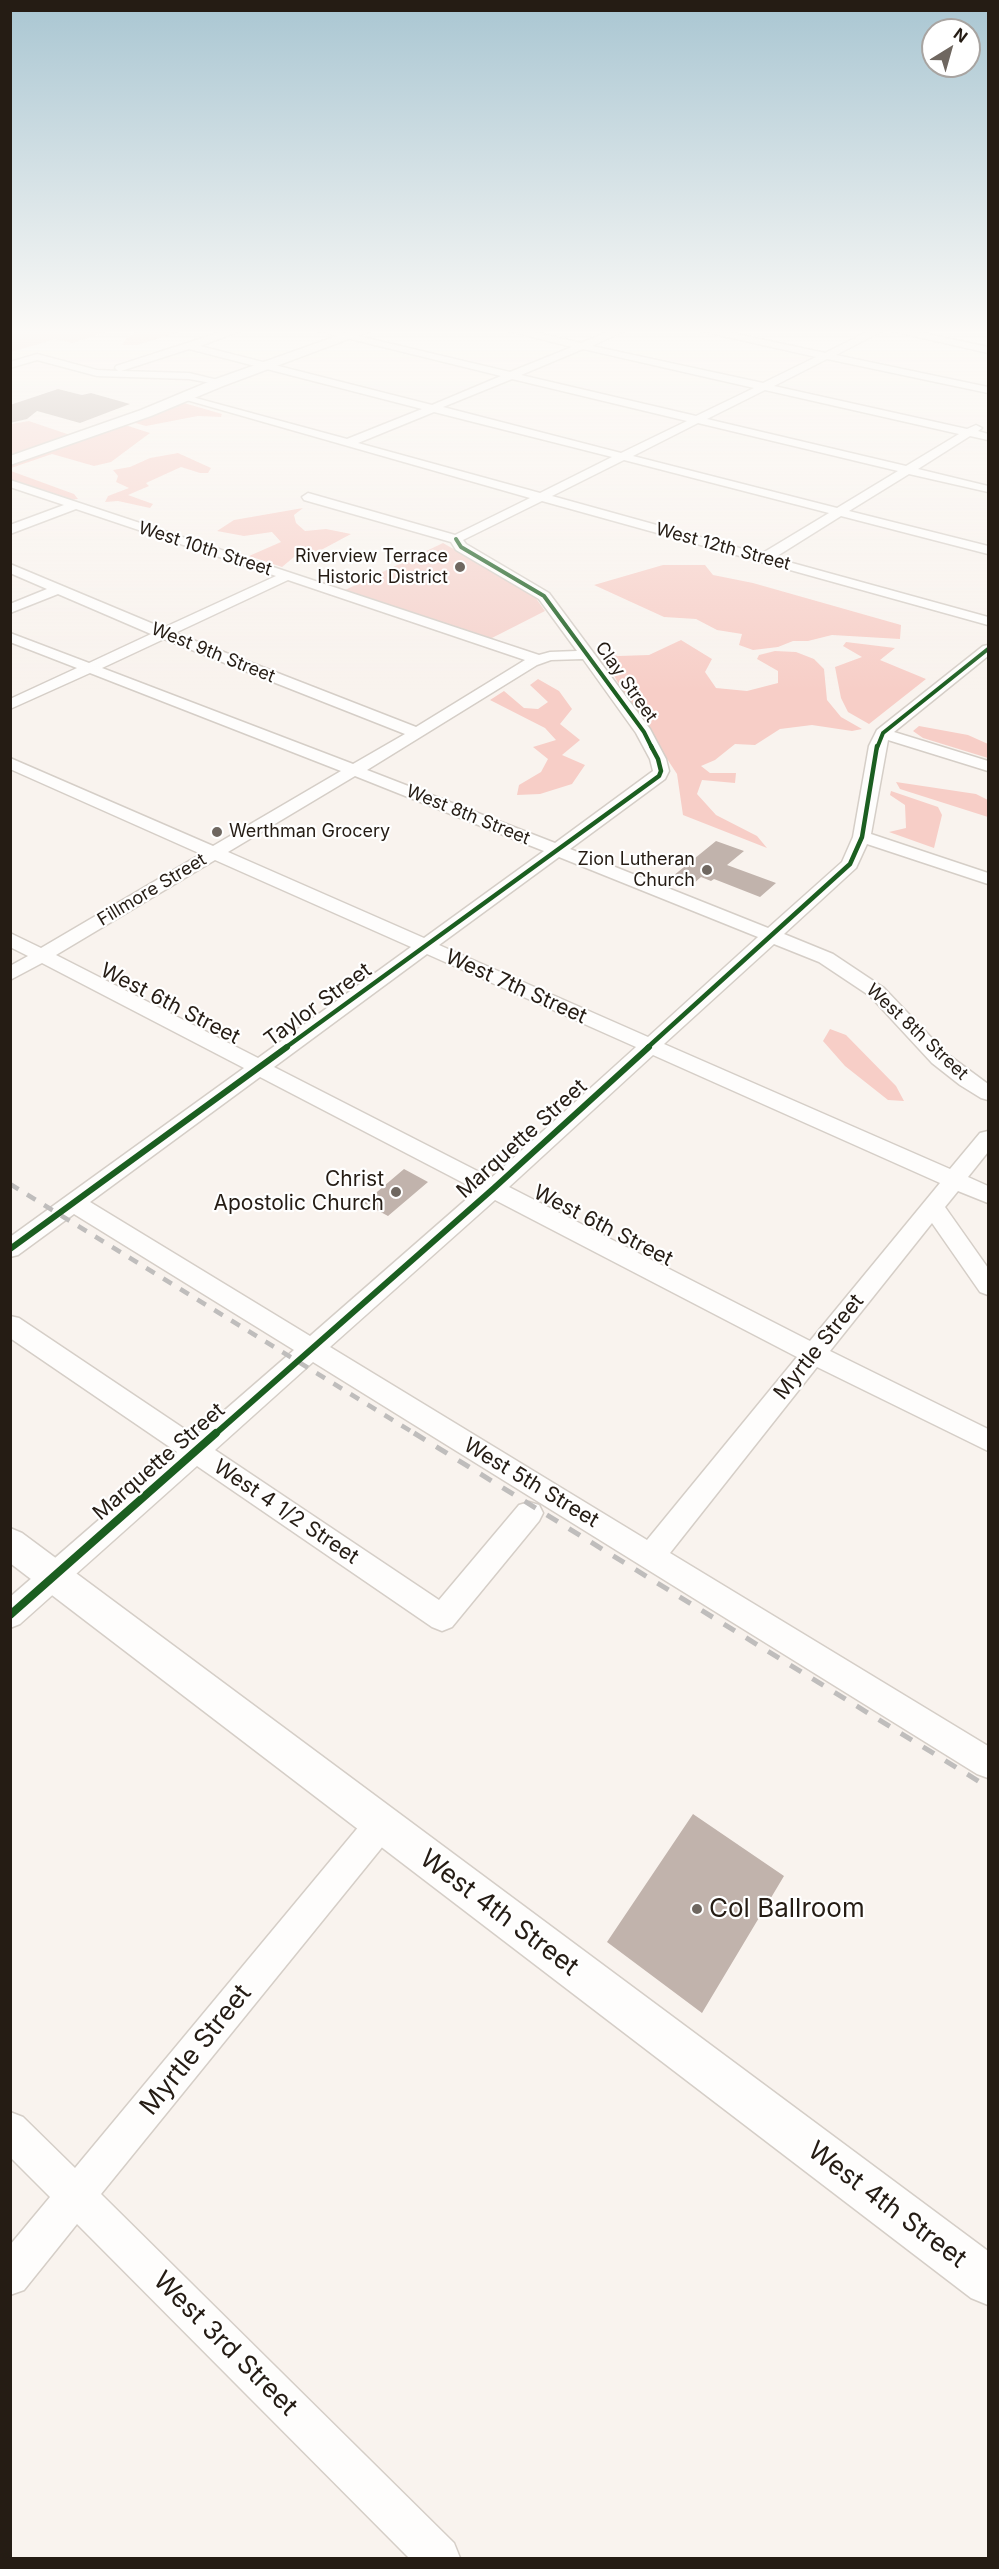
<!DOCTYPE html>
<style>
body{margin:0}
#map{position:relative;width:999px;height:2569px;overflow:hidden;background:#f9f3ee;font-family:Inter,sans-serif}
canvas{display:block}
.frame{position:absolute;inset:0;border:12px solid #251c14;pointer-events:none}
.north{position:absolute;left:921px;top:18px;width:60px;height:60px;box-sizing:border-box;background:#fff;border:2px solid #a8a4a1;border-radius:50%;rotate:37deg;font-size:16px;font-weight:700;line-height:24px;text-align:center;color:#251c14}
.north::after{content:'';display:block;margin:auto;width:21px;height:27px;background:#6f6760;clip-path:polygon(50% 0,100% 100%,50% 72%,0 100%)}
</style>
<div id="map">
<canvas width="999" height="2569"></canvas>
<div class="frame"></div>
<div class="north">N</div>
</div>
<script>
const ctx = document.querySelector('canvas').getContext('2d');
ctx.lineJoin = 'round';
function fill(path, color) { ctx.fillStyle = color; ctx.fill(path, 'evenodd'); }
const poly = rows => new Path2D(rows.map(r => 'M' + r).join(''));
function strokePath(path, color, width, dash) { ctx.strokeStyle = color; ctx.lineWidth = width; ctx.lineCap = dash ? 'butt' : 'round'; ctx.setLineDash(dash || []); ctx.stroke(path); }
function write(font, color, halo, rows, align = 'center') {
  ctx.font = font + ' Inter,sans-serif'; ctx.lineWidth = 4.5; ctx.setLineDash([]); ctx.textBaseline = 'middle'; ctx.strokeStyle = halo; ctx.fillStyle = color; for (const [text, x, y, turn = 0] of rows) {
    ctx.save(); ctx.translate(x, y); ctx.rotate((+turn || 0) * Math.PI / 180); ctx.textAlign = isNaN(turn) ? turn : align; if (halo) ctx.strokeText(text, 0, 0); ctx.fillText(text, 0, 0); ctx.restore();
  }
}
fill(poly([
 [11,331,109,331,72,343,56,339,11,352],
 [29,421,70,435,11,456,11,424],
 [443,543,533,594,545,611,490,639,343,591]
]), '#f5d2cc');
fill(poly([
 [137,331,182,331,137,345,122,345,126,339],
 [184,403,222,414,221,417,198,416,146,426,128,421],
 [122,424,150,433,111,462,94,466,52,454,11,468,11,465],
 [178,453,211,468,208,473,200,473,181,467,146,483,149,486,128,495,153,504,150,508,118,501,105,502,108,496,129,488,116,482,118,476,113,470,130,467,150,458],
 [11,471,74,494,78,499,71,500,11,480],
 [303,508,294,515,296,523,305,531,326,529,351,534,323,549,294,557,282,567,249,556,281,542,272,532,244,536,217,531,234,520],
 [663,565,705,565,713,575,753,583,901,625,900,639,832,635,808,641,793,641,778,647,753,650,739,645,742,634,717,630,696,619,664,617,594,585],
 [681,640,712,659,705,672,716,688,747,691,778,683,778,671,757,659,759,655,775,651,796,652,814,659,824,669,827,700,841,717,862,729,852,731,812,725,780,729,755,745,735,744,715,760,701,766,710,773,736,773,735,783,702,780,697,794,716,815,757,836,767,848,683,815,677,774,627,698,600,652,618,656,649,655],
 [846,642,895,648,880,660,926,679,869,724,848,712,841,698,835,667,862,657,843,646],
 [538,679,559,691,572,709,560,724,580,740,562,755,585,765,572,784,540,794,517,795,519,785,541,772,548,759,533,747,556,740,545,728,490,700,504,691,524,708,538,709,548,702,530,685],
 [919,726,968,735,988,744,988,758,923,738,913,731],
 [896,782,976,794,988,800,988,817,900,789],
 [891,791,938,807,942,815,934,848,889,832,906,828,905,805,890,795],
 [830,1029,846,1035,896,1086,904,1101,888,1100,845,1066,823,1041]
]), '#f7cec7');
fill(poly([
 [58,389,82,395,91,393,130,404,80,423,37,411,27,419,10,423,10,405],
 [716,841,744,851,727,865,776,883,760,897,714,879,711,881,701,877,693,884,673,876],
 [404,1169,428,1182,388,1216,364,1203],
 [693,1814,784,1876,702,2013,607,1942]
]), '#c1b3ac');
const minor = poly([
 [224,331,240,331,200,346,432,405,501,376,318,331,337,331,510,372,572,347,509,331,529,331,581,343,610,331,624,331,592,346,763,383,816,357,701,331,722,331,825,353,869,331,882,331,836,355,988,387,988,393,827,359,774,386,967,429,976,425,982,428,978,431,988,434,988,440,970,436,918,469,988,486,988,492,909,474,849,511,988,546,988,554,841,516,774,558,988,617,988,625,542,501,463,540,466,544,549,593,650,729,666,759,669,771,665,779,570,849,768,928,842,862,853,837,869,746,877,730,983,646,988,645,988,656,894,732,988,761,988,771,888,740,871,834,988,873,988,884,867,844,856,868,784,934,833,954,884,988,946,1053,988,1084,988,1100,981,1098,960,1085,932,1063,870,996,819,962,774,944,664,1044,950,1169,980,1133,988,1131,988,1152,968,1177,988,1186,988,1203,958,1191,945,1207,988,1268,988,1295,980,1292,932,1223,830,1351,988,1429,988,1451,817,1367,670,1553,988,1746,988,1778,977,1774,313,1362,215,1450,439,1600,519,1505,529,1502,539,1505,543,1513,539,1521,452,1627,442,1631,432,1627,197,1466,20,1624,10,1628,10,1597,177,1452,10,1338,10,1316,19,1318,195,1436,294,1350,74,1214,18,1255,10,1257,10,1237,244,1068,42,963,10,980,10,966,28,956,10,947,10,933,41,948,201,854,10,769,10,758,213,846,341,771,90,673,10,709,10,699,77,668,10,642,10,633,89,663,151,634,58,594,10,613,10,604,47,589,10,573,10,564,163,628,276,576,76,509,10,534,10,525,64,505,10,487,10,480,539,655,550,652,577,651,539,599,456,550,451,542,304,500,302,497,308,493,455,535,530,498,176,397,181,394,347,439,422,409,189,349,121,371,189,373,222,381,222,385,189,379,97,376,37,360,10,368,10,362,37,354,97,370,118,371,115,368,116,366,224,331],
 [583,349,754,388,696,416,521,375,583,349],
 [512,379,687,421,621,453,443,407,512,379],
 [765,390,959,434,906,466,707,419,765,390],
 [434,412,612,457,540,493,358,443,434,412],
 [698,423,898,471,837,508,633,456,698,423],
 [624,460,829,513,761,554,552,496,624,460],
 [288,580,525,660,416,727,175,633,288,580],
 [164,639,405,734,353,764,102,668,164,639],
 [583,659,636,733,650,759,653,771,555,843,367,770,537,665,551,660,583,659],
 [355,776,458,817,544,851,424,938,228,852,355,776],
 [559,857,758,937,648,1037,439,945,559,857],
 [215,860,411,947,258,1058,56,955,215,860],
 [427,954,636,1047,491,1178,274,1067,427,954],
 [653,1055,940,1183,810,1341,509,1187,653,1055],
 [260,1077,477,1190,310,1336,90,1202,260,1077],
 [495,1200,797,1357,647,1540,330,1347,495,1200],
 [892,331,913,331,988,347,988,353,892,331],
 [381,1808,392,1813,397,1824,392,1835,101,2194,454,2543,460,2558,409,2558,77,2224,24,2290,10,2295,10,2245,50,2197,10,2157,10,2112,23,2117,75,2168,370,1813,381,1808]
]);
const major = poly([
 [351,331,370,331,223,386,151,416,10,465,10,456,141,410,213,380,351,331],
 [10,1528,22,1533,988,2251,988,2305,971,2298,10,1563,10,1528]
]);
strokePath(minor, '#d5cec7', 3);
strokePath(major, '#d5cec7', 3);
fill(minor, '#fefdfc');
fill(major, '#fefdfc');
strokePath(poly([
 [10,1184,417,1435]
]), '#bfbdbc', 4.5, [10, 10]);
strokePath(poly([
 [414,1433,988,1787]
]), '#bfbdbc', 5, [13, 13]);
strokePath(poly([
 [456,539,461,547,544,596,644,732,652,748],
 [877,748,883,733,988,649]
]), '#1b5e20', 4);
strokePath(poly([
 [285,1048,659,776,661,771,658,759,651,746],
 [647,1048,850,864,862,837,877,746]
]), '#1b5e20', 4.5);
strokePath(poly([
 [10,1249,287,1047],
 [214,1435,494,1188,649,1047]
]), '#1b5e20', 6);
strokePath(poly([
 [10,1615,216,1433]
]), '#1b5e20', 8);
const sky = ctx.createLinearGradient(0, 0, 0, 691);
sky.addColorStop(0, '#a9c6d2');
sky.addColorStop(0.48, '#fcfaf7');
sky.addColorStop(1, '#fcfaf700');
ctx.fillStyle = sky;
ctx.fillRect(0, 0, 999, 691);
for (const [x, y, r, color] of [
 [460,567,6,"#6f6760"],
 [217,832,6,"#6f6760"],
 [707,870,6,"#6f6760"],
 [396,1192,6,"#6f6760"],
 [697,1909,6,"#6f6760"]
]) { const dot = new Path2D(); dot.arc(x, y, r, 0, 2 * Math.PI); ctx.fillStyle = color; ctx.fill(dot); strokePath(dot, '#fff', 2); }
write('18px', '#251c14', '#fff', [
 ["West 12th Street",723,547,15],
 ["West 10th Street",205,549,18],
 ["West 9th Street",213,653,22],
 ["Clay Street",626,682,55],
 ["West 8th Street",468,815,22],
 ["Fillmore Street",152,890,-31],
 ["West 8th Street",917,1032,43]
]);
write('18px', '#251c14', '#fff', [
 ["Riverview Terrace",448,557],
 ["Historic District",448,578],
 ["Werthman Grocery",229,832,"left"],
 ["Zion Lutheran",695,860],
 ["Church",695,881]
], 'right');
write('21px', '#251c14', '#fff', [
 ["West 7th Street",516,987,24],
 ["West 6th Street",170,1004,27],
 ["Taylor Street",318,1005,-36],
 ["Marquette Street",522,1139,-42],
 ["West 6th Street",603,1226,27],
 ["Myrtle Street",819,1347,-51],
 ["Marquette Street",159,1462,-41],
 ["West 5th Street",531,1483,31],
 ["West 4 1/2 Street",286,1512,34]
]);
write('21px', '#251c14', '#fff', [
 ["Christ",384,1180],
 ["Apostolic Church",384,1204]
], 'right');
write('26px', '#251c14', '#fff', [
 ["Col Ballroom",709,1909]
], 'left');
write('26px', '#251c14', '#fff', [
 ["West 4th Street",499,1913,37],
 ["Myrtle Street",196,2050,-51],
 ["West 4th Street",887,2205,37],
 ["West 3rd Street",225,2344,45]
]);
</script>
